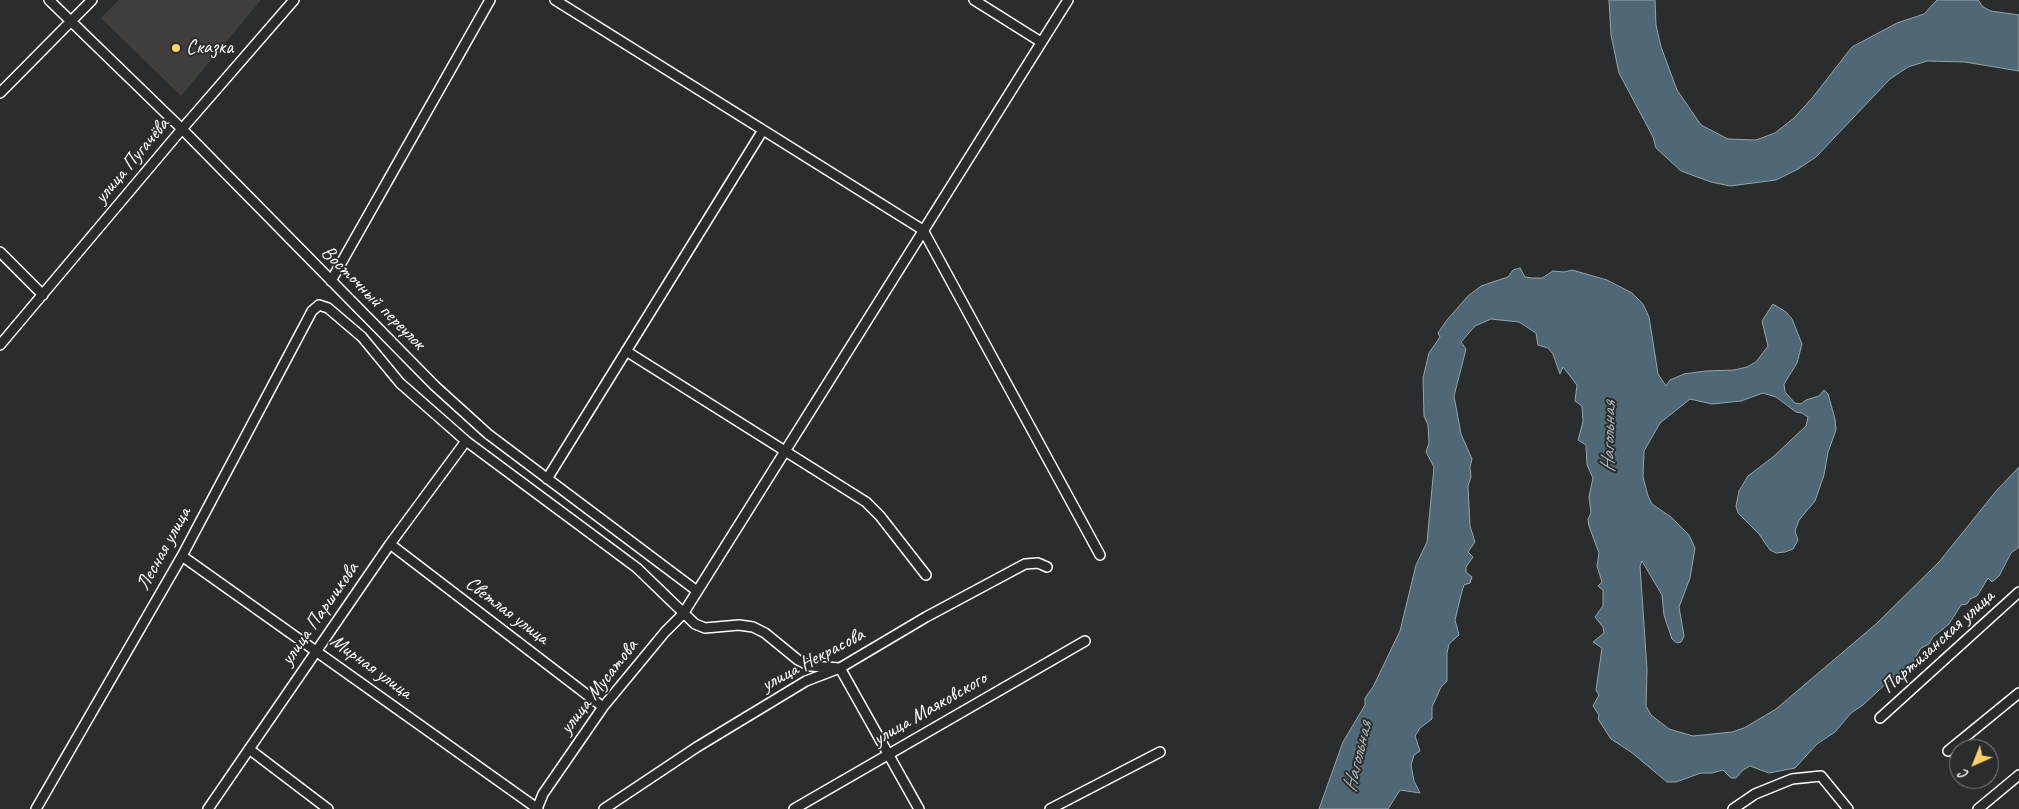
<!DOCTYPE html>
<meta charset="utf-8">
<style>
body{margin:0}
#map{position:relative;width:2019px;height:809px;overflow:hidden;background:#2a2d2e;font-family:Caveat,sans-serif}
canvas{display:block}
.north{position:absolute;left:1949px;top:739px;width:50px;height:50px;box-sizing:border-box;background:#2a2d2e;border:1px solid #7f8182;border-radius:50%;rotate:224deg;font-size:14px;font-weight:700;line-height:20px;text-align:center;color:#fff}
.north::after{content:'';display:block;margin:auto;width:18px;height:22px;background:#ffd166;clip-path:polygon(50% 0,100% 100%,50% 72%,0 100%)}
</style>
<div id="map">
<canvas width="2019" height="809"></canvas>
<div class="north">С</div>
</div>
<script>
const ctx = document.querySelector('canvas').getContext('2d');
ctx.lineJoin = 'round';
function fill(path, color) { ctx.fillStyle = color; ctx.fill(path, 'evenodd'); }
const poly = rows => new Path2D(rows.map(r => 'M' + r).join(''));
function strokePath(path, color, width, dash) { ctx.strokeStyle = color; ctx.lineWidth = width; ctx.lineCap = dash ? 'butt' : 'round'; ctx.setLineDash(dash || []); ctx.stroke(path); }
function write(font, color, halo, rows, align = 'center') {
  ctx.font = font + ' Caveat,sans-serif'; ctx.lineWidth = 4; ctx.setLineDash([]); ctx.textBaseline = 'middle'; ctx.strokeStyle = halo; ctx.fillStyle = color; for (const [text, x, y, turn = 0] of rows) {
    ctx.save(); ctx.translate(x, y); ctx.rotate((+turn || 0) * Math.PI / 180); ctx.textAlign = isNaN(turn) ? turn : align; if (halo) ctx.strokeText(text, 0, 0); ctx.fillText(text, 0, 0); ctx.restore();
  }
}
fill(poly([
 [119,0,261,0,181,96,101,18]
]), '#403e3d');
const water = poly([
 [1609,0,1655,0,1656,25,1661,47,1677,90,1701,125,1728,139,1756,140,1775,133,1794,118,1813,97,1852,47,1897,23,1924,14,1937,0,1978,0,1983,7,1991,11,2019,15,2019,71,1965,62,1927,61,1908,67,1890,79,1816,157,1798,169,1776,180,1730,186,1711,182,1681,171,1656,148,1653,137,1619,73,1611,35,1609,0],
 [1520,268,1525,277,1532,278,1542,278,1553,271,1564,272,1572,270,1607,280,1632,293,1643,304,1649,317,1658,374,1666,386,1670,380,1684,374,1705,371,1734,370,1747,367,1756,362,1768,346,1762,321,1773,304,1786,312,1792,319,1802,344,1797,363,1784,384,1785,392,1795,403,1801,404,1806,400,1819,396,1824,390,1828,394,1835,419,1836,430,1828,452,1824,475,1815,501,1799,520,1795,531,1798,540,1793,549,1785,552,1776,553,1770,550,1759,534,1738,513,1736,506,1739,491,1748,476,1773,457,1806,426,1808,417,1802,413,1796,412,1776,397,1763,393,1741,401,1712,404,1690,399,1660,423,1644,451,1643,477,1648,496,1652,504,1671,517,1689,535,1695,548,1690,578,1679,607,1684,636,1681,642,1677,643,1672,639,1664,615,1662,595,1642,561,1640,566,1647,669,1646,706,1651,715,1669,729,1693,736,1732,732,1744,728,1776,709,1876,624,1939,562,1997,490,2019,467,2019,547,2011,553,1999,576,1992,582,1988,578,1977,596,1970,599,1967,604,1961,605,1949,624,1933,637,1929,644,1921,648,1910,667,1892,678,1863,705,1851,713,1835,732,1817,744,1795,768,1769,773,1750,766,1743,770,1736,778,1731,778,1723,770,1712,773,1701,773,1676,782,1667,782,1631,752,1611,739,1598,719,1599,715,1593,706,1599,695,1596,690,1602,648,1593,642,1604,633,1603,627,1595,617,1603,606,1603,590,1598,586,1602,582,1597,566,1599,553,1589,526,1588,519,1591,513,1589,497,1593,478,1587,465,1586,445,1578,440,1583,422,1582,406,1575,401,1577,385,1563,367,1560,374,1553,354,1548,348,1538,345,1536,333,1519,322,1491,319,1475,326,1461,342,1466,349,1454,396,1461,434,1472,459,1470,467,1471,477,1468,486,1470,526,1475,542,1468,552,1473,557,1466,567,1466,572,1472,577,1470,583,1464,585,1462,591,1455,620,1459,635,1449,644,1447,653,1447,681,1441,687,1432,707,1432,719,1420,728,1415,736,1420,751,1414,755,1411,765,1414,781,1420,793,1400,790,1388,809,1319,809,1343,742,1365,705,1365,698,1373,687,1400,631,1416,565,1427,542,1434,467,1426,452,1429,443,1428,425,1424,416,1423,378,1429,353,1440,337,1438,333,1447,320,1468,296,1481,286,1508,277,1513,270,1520,268]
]);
fill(water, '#506875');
strokePath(water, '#96a4ac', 1);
const street = poly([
 [49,0,182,129,435,386,488,434,697,591],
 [555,0,923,230,1100,555],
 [974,0,1041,42],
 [0,93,92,0],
 [0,252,43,295],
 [331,281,490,0],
 [0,345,182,129,294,0],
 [626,351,866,502,880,516,926,575],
 [547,479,763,130],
 [390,544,603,707],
 [182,556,538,809],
 [1880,718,2019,592],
 [249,749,328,809],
 [1948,751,2019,693],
 [36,809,182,556,312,311,319,305,328,308,362,337,400,383,466,441,637,568,695,624,705,628,739,625,753,627,765,633,798,660,810,666,840,668,919,809],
 [208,809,390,544,466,441],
 [537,809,543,794,603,707,665,632,683,614,1068,0],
 [604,809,697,747,806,681,840,668,926,617,1025,564,1038,563,1047,567],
 [794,809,1085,641],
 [1050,809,1160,752],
 [1733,809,1755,794,1792,779,1821,776,1848,809],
 [1978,809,2019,775]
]);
strokePath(street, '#fff', 12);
strokePath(street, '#2a2d2e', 9);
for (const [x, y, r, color] of [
 [176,48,5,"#ffd166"]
]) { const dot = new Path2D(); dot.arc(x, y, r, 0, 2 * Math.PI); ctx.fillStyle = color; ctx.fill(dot); strokePath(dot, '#2a2d2e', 2); }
write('20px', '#fff', '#2a2d2e', [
 ["Сказка",186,48]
], 'left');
write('20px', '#fff', '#2a2d2e', [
 ["улица Пугачёва",132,161,-50],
 ["Восточный переулок",373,298,45],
 ["Лесная улица",164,549,-61],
 ["Светлая улица",507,611,37],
 ["улица Паршикова",320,614,-55],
 ["Партизанская улица",1938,642,-42],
 ["улица Некрасова",813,660,-28],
 ["Мирная улица",371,667,36],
 ["улица Мусатова",599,687,-52],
 ["улица Маяковского",930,709,-30]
]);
write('italic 21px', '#a8b4ba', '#2a2d2e', [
 ["Нагольная",1609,437,-89],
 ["Нагольная",1358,757,-77]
]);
</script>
